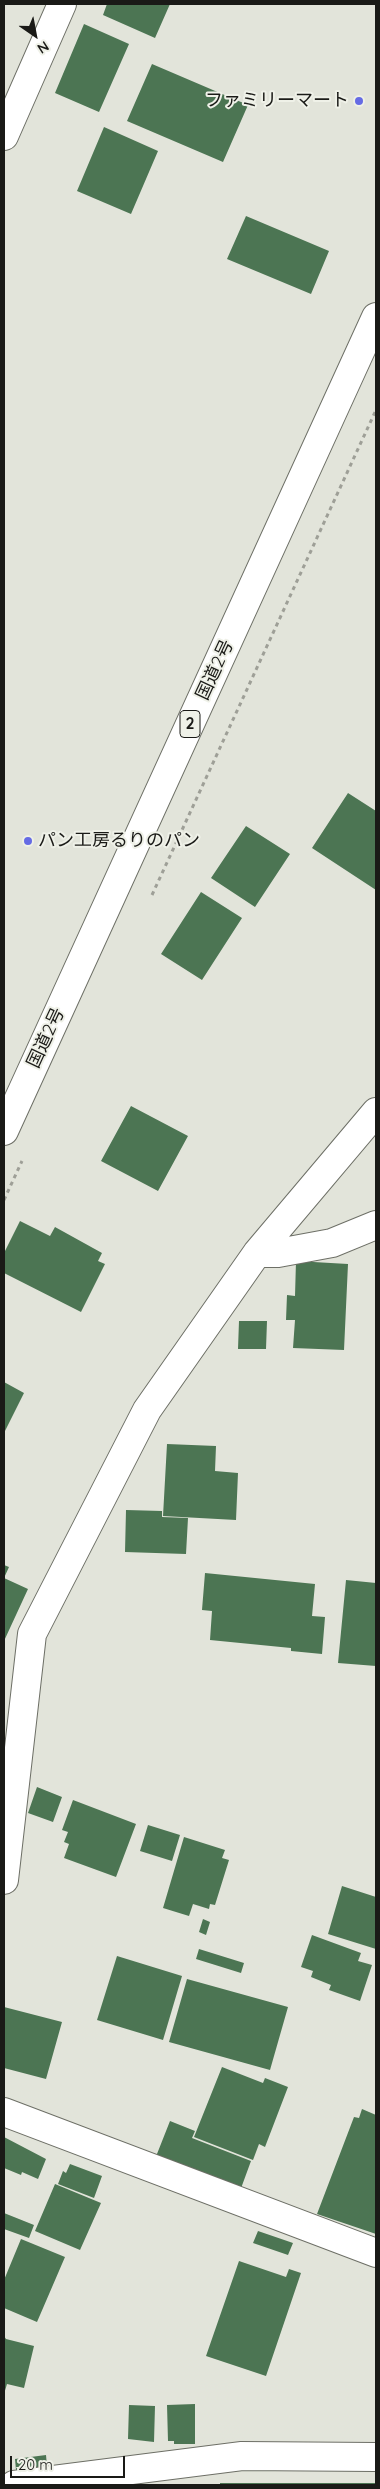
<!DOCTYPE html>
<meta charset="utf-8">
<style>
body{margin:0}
#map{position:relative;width:380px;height:2489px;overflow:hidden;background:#e2e4da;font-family:Quicksand,sans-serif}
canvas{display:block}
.frame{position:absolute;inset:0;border:5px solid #1a1a17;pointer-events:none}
.north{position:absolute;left:10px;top:10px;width:50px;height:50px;-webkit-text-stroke:4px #eff1e8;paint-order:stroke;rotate:147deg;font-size:14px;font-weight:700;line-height:20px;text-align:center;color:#1a1a17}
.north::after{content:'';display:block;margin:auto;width:18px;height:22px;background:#1a1a17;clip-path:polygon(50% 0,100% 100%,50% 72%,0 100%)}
.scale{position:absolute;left:10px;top:2456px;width:115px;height:22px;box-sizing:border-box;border:2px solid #1a1a17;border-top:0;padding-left:6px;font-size:15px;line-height:18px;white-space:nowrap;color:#1a1a17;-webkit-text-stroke:4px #eff1e8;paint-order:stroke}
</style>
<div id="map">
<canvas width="380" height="2489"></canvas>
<div class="frame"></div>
<div class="north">N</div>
<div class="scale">20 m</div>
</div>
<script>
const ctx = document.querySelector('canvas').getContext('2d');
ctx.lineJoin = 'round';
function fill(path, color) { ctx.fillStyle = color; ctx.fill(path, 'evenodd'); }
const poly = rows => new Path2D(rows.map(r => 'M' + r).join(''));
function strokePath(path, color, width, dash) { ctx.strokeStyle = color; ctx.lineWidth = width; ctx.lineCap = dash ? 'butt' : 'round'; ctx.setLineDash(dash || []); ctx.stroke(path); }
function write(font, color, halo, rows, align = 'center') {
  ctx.font = font + ' Quicksand,"Noto Sans JP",sans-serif'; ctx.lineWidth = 4; ctx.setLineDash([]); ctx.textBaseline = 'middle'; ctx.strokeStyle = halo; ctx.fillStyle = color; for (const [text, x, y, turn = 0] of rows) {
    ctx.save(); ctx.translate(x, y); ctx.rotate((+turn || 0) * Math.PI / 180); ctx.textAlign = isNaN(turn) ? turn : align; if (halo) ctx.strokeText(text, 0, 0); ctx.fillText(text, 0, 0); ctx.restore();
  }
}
fill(poly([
 [107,4,170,4,155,38,103,15],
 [84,24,129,44,99,112,55,93],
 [152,64,248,105,223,162,127,121],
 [104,127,158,151,131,214,77,191],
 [246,216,329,251,311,294,227,259],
 [348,793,376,811,376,890,312,848],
 [246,826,290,854,255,907,211,878],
 [201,892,242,918,202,980,161,954],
 [131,1106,188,1136,158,1191,101,1161],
 [20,1221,50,1236,55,1227,102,1253,98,1261,105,1264,81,1312,4,1273,4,1253],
 [296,1261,348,1264,344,1350,293,1348,295,1320,286,1320,287,1295,295,1296],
 [239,1321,267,1321,266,1349,238,1349],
 [4,1382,24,1393,4,1433],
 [167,1444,216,1446,215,1471,238,1473,236,1520,163,1516],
 [126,1510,162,1511,162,1517,188,1518,186,1554,125,1552],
 [4,1565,9,1567,4,1578,28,1589,4,1641],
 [205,1573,315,1584,312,1616,325,1617,322,1654,291,1651,291,1648,210,1640,212,1611,202,1610],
 [346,1580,376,1583,376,1666,338,1663],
 [37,1787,62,1797,53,1822,28,1813],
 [73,1800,136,1824,116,1877,64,1858,69,1844,64,1842,68,1832,62,1830],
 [148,1825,180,1835,172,1861,140,1851],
 [184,1837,225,1850,222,1858,229,1860,215,1905,210,1904,209,1909,193,1904,189,1916,163,1908],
 [342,1886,376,1897,376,1949,328,1934],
 [203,1919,210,1922,206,1935,199,1932],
 [312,1935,361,1953,358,1961,372,1965,360,2001,329,1990,331,1985,311,1977,313,1971,301,1967],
 [199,1949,244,1963,241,1973,196,1959],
 [117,1956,182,1976,163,2040,97,2020],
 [187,1979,288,2007,270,2070,169,2042],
 [4,2007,62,2022,46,2079,4,2068],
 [222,2067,263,2083,265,2078,288,2087,265,2147,259,2144,253,2160,194,2137],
 [362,2109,376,2115,376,2234,317,2214,354,2117,359,2118],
 [170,2121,195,2131,192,2138,251,2161,240,2191,155,2159],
 [4,2137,46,2159,38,2179,22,2172,21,2175,4,2168],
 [70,2164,102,2176,94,2198,58,2184,63,2171,66,2173],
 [55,2184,101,2203,80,2250,35,2231],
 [4,2213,34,2225,29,2238,4,2229],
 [258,2231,293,2243,288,2255,253,2243],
 [21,2239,65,2257,37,2322,4,2308,4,2280],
 [239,2261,286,2277,289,2269,301,2273,266,2376,206,2356],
 [4,2336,6,2339,34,2346,24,2388,7,2384,4,2394],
 [195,2404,195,2444,174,2444,174,2441,168,2441,167,2405],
 [129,2405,155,2406,154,2442,128,2439],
 [46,2455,47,2466,16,2470,15,2459],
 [220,2483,376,2483,376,2485,220,2485]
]), '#4c7553');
const minor = poly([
 [4,136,62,4],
 [257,1253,278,1253,332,1243,376,1225],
 [4,1880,32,1634,147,1410,257,1253,376,1112],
 [4,2112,376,2253],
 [14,2485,242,2456,376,2457]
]);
const highway = poly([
 [4,1131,376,317]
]);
strokePath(minor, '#6d6f66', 30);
strokePath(highway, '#6d6f66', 30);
strokePath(poly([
 [152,895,376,410],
 [4,1200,22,1161]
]), '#9e9f97', 3, [4, 4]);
strokePath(minor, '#fff', 28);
strokePath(highway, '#fff', 28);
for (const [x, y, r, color] of [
 [359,101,5,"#656be4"],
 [28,841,5,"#656be4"]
]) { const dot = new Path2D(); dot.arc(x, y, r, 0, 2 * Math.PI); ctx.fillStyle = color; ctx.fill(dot); strokePath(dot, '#eff1e8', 2); }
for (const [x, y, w] of [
 [190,724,20]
]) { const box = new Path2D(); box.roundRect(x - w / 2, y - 13.5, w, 27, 4); ctx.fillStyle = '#eff1e8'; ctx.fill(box); strokePath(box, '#1a1a17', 1); }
write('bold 16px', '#1a1a17', null, [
 ["2",190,724]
]);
write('18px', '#1a1a17', '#eff1e8', [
 ["ファミリーマート",349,101],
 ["パン工房るりのパン",38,841,"left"]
], 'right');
write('18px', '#1a1a17', '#eff1e8', [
 ["国道2号",215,670,-65],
 ["国道2号",46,1038,-65]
]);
</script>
